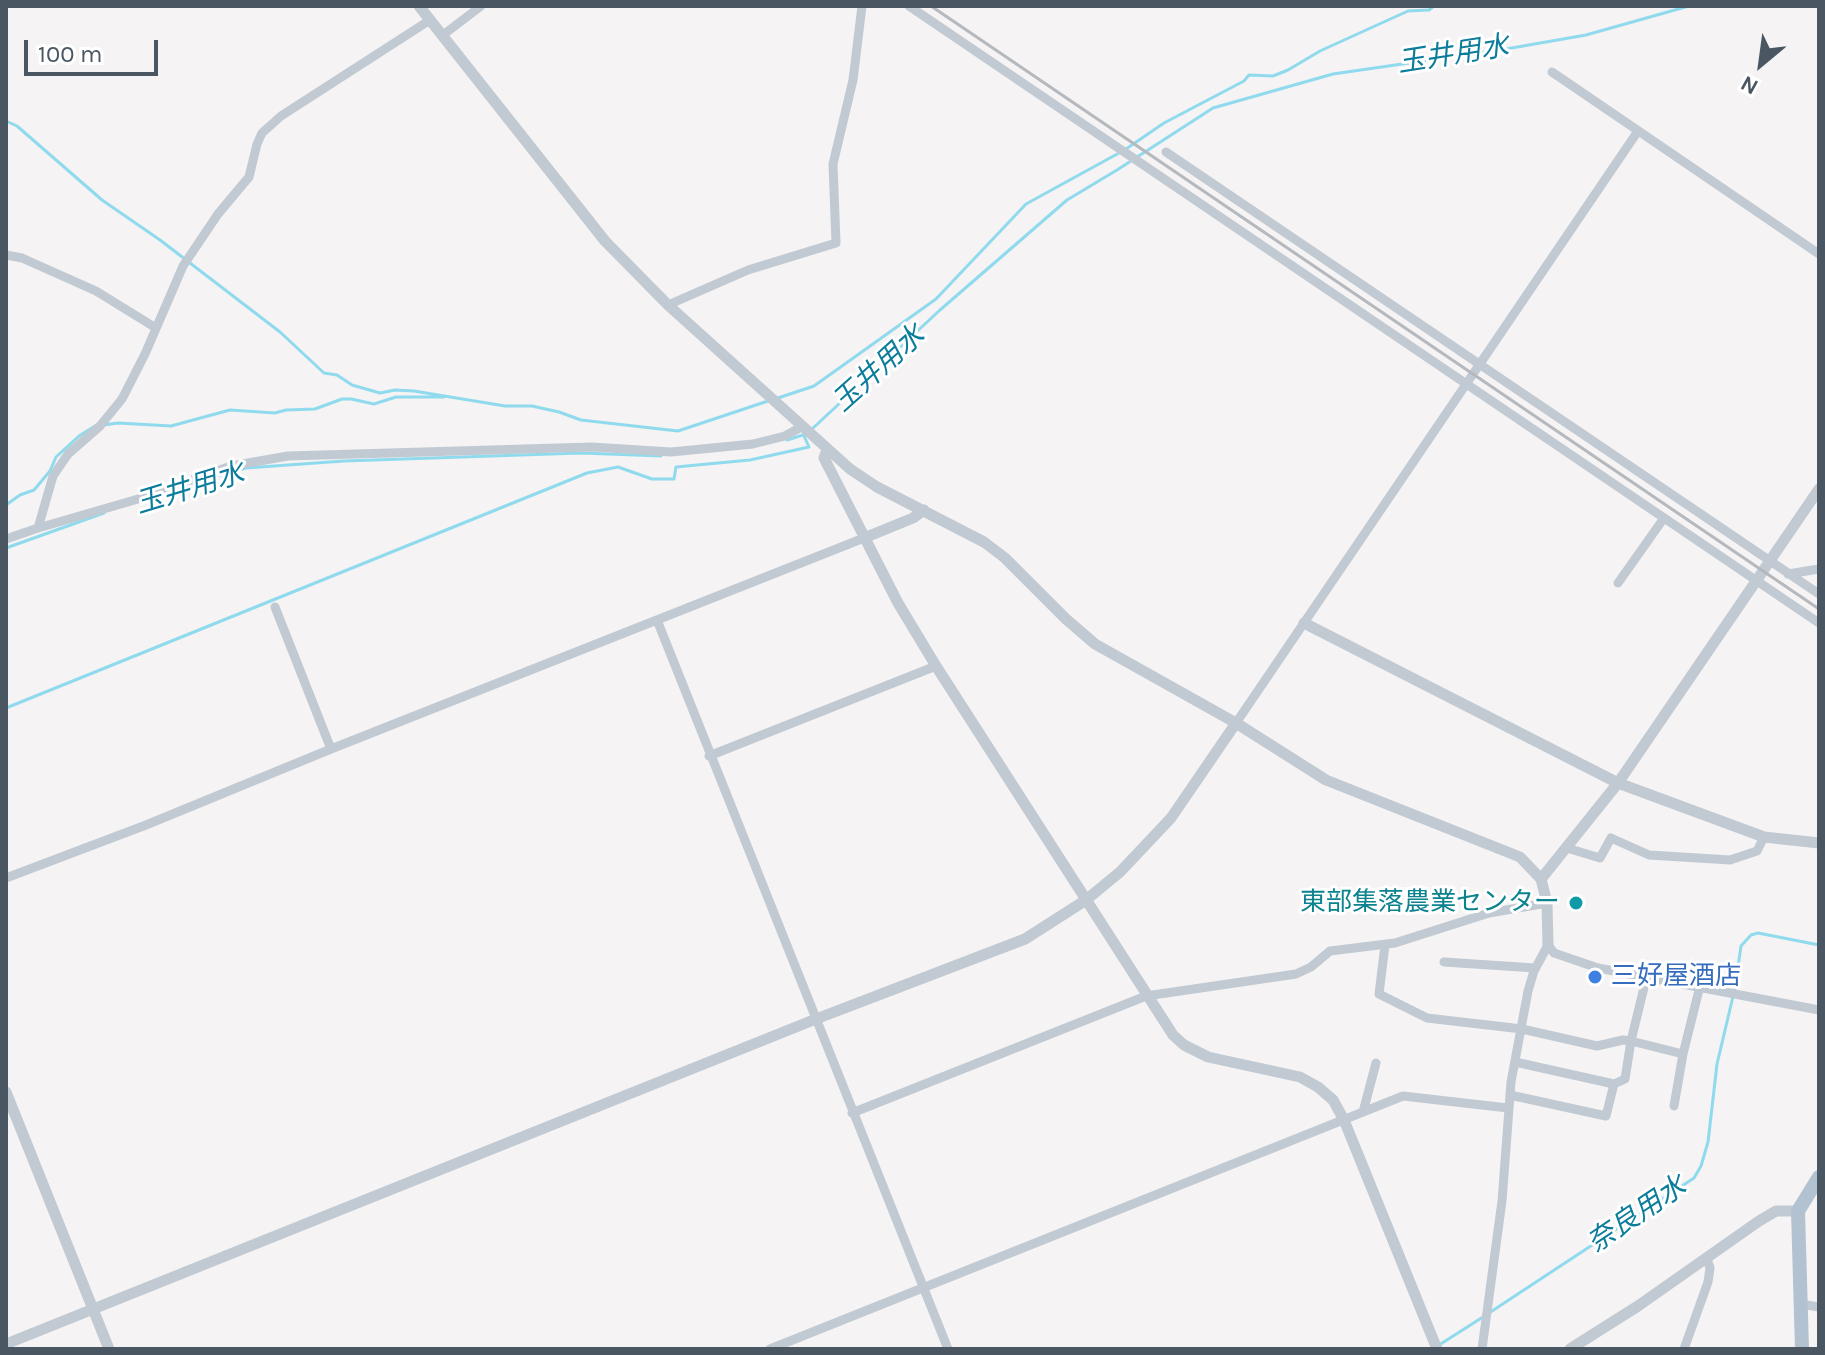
<!DOCTYPE html>
<meta charset="utf-8">
<style>
body{margin:0}
#map{position:relative;width:1825px;height:1355px;overflow:hidden;background:#f5f3f3;font-family:Karla,sans-serif}
canvas{display:block}
.frame{position:absolute;inset:0;border:8px solid #4a5661;pointer-events:none}
.north{position:absolute;left:1721px;top:24px;width:80px;height:80px;-webkit-text-stroke:6px #fff;paint-order:stroke;rotate:209deg;font-size:22px;font-weight:700;line-height:32px;text-align:center;color:#4a5661}
.north::after{content:'';display:block;margin:auto;width:28px;height:36px;background:#4a5661;clip-path:polygon(50% 0,100% 100%,50% 72%,0 100%)}
.scale{position:absolute;left:24px;top:40px;width:134px;height:36px;box-sizing:border-box;border:4px solid #4a5661;border-top:0;padding-left:10px;font-size:24px;line-height:28px;white-space:nowrap;color:#4a5661;-webkit-text-stroke:6px #fff;paint-order:stroke}
</style>
<div id="map">
<canvas width="1825" height="1355"></canvas>
<div class="frame"></div>
<div class="north">N</div>
<div class="scale">100 m</div>
</div>
<script>
const ctx = document.querySelector('canvas').getContext('2d');
ctx.lineJoin = 'round';
const poly = rows => new Path2D(rows.map(r => 'M' + r).join(''));
function strokePath(path, color, width, dash) { ctx.strokeStyle = color; ctx.lineWidth = width; ctx.lineCap = dash ? 'butt' : 'round'; ctx.setLineDash(dash || []); ctx.stroke(path); }
function write(font, color, halo, rows, align = 'center') {
  ctx.font = font + ' Karla,"Noto Sans JP",sans-serif'; ctx.lineWidth = 6; ctx.setLineDash([]); ctx.textBaseline = 'middle'; ctx.strokeStyle = halo; ctx.fillStyle = color; for (const [text, x, y, turn = 0] of rows) {
    ctx.save(); ctx.translate(x, y); ctx.rotate((+turn || 0) * Math.PI / 180); ctx.textAlign = isNaN(turn) ? turn : align; if (halo) ctx.strokeText(text, 0, 0); ctx.fillText(text, 0, 0); ctx.restore();
  }
}
strokePath(poly([
 [6,121,17,126,102,200,160,240,280,332,324,373,337,375,352,385,380,393,395,390,414,391,505,406,532,406,559,412,581,420,678,431,771,400],
 [1126,149,1164,123,1244,81,1249,75,1273,76,1288,70,1320,51,1408,11,1429,10,1434,6],
 [778,398,814,386,936,299,1026,204,1119,153],
 [103,425,118,423,171,426,230,410,275,413,286,410,315,409,342,399,351,399,374,404,396,397,444,397],
 [812,429,940,310,1067,200,1117,170,1213,108,1333,74,1506,49,1586,35,1689,6],
 [787,440,806,434],
 [214,477,246,468,344,461,581,453,661,456],
 [6,505,20,495,34,490,50,471,56,457,79,436,95,426],
 [6,548,104,513],
 [6,708,587,473,618,467,652,479,674,479,676,467,750,460,809,447,804,436],
 [1489,1313,1694,1178,1701,1166,1708,1142,1717,1064,1735,988,1741,946,1751,935,1758,933,1819,945],
 [1439,1345,1483,1317]
]), '#90daee', 3);
strokePath(poly([
 [909,6,1819,623],
 [443,35,481,6],
 [1552,72,1819,254],
 [1166,152,1819,594],
 [6,255,22,258,96,291,156,328],
 [668,305,748,270,836,243,833,164,853,80,862,6],
 [38,528,145,497,231,466,288,456,592,447,671,452,753,444,785,436,801,427],
 [6,539,38,528,53,476,68,454,100,426,122,399,145,354,183,266,218,214,249,177,257,144,262,133,281,116,430,20],
 [1788,574,1819,569],
 [1618,583,1664,518],
 [275,607,331,749],
 [657,620,948,1349],
 [1236,723,1638,131],
 [709,756,936,666],
 [1567,848,1600,858,1611,838,1649,855,1730,860,1757,851,1764,837],
 [6,878,146,825,331,749,864,538],
 [1385,945,1379,994,1427,1018,1522,1029,1597,1046,1623,1040,1631,1041,1625,1079,1614,1084,1515,1062],
 [1444,962,1535,968],
 [1647,975,1631,1041,1683,1054,1700,986],
 [1510,1095,1606,1116,1614,1084],
 [1674,1106,1683,1054],
 [1363,1112,1376,1063],
 [852,1113,1146,996,1296,974,1311,967,1330,951,1395,943,1489,913,1547,903],
 [1800,1304,1819,1307],
 [770,1349,1403,1096,1508,1108],
 [1482,1349,1502,1201,1511,1082,1528,991,1534,971,1548,945,1554,953,1598,968,1819,1010],
 [1684,1349,1708,1282,1710,1268,1707,1259]
]), '#c1cad2', 9);
strokePath(poly([
 [419,6,605,241,668,305,850,469,877,487,984,542,1005,558,1066,619,1095,644,1236,723,1326,780,1520,857,1541,879,1547,903,1548,945],
 [827,450,824,458,898,603,936,666,1173,1035,1184,1045,1208,1057,1300,1077,1318,1087,1333,1100,1344,1120,1437,1349],
 [864,538,913,518,924,510],
 [1304,623,1618,783,1764,837,1819,843],
 [1541,879,1618,783,1819,489],
 [6,1092,109,1349],
 [6,1344,816,1019,1025,939,1086,900,1120,872,1171,818,1236,723],
 [1570,1349,1638,1306,1759,1221,1776,1211,1798,1211]
]), '#c1cad2', 11);
strokePath(poly([
 [1802,1349,1798,1211,1819,1177]
]), '#b3c2d1', 14);
strokePath(poly([
 [931,6,1819,609]
]), '#b5b8bd', 3);
for (const [x, y, r, color] of [
 [1576,903,8,"#0f9aa8"],
 [1595,977,8,"#3f7fe0"]
]) { const dot = new Path2D(); dot.arc(x, y, r, 0, 2 * Math.PI); ctx.fillStyle = color; ctx.fill(dot); strokePath(dot, '#fff', 3); }
write('26px', '#0d838f', '#fff', [
 ["東部集落農業センター",1560,903]
], 'right');
write('26px', '#366cbe', '#fff', [
 ["三好屋酒店",1611,977]
], 'left');
write('italic 28px', '#0c7c9b', '#fff', [
 ["玉井用水",1453,55,-9],
 ["玉井用水",879,369,-42],
 ["玉井用水",190,489,-17],
 ["奈良用水",1637,1215,-34]
]);
</script>
